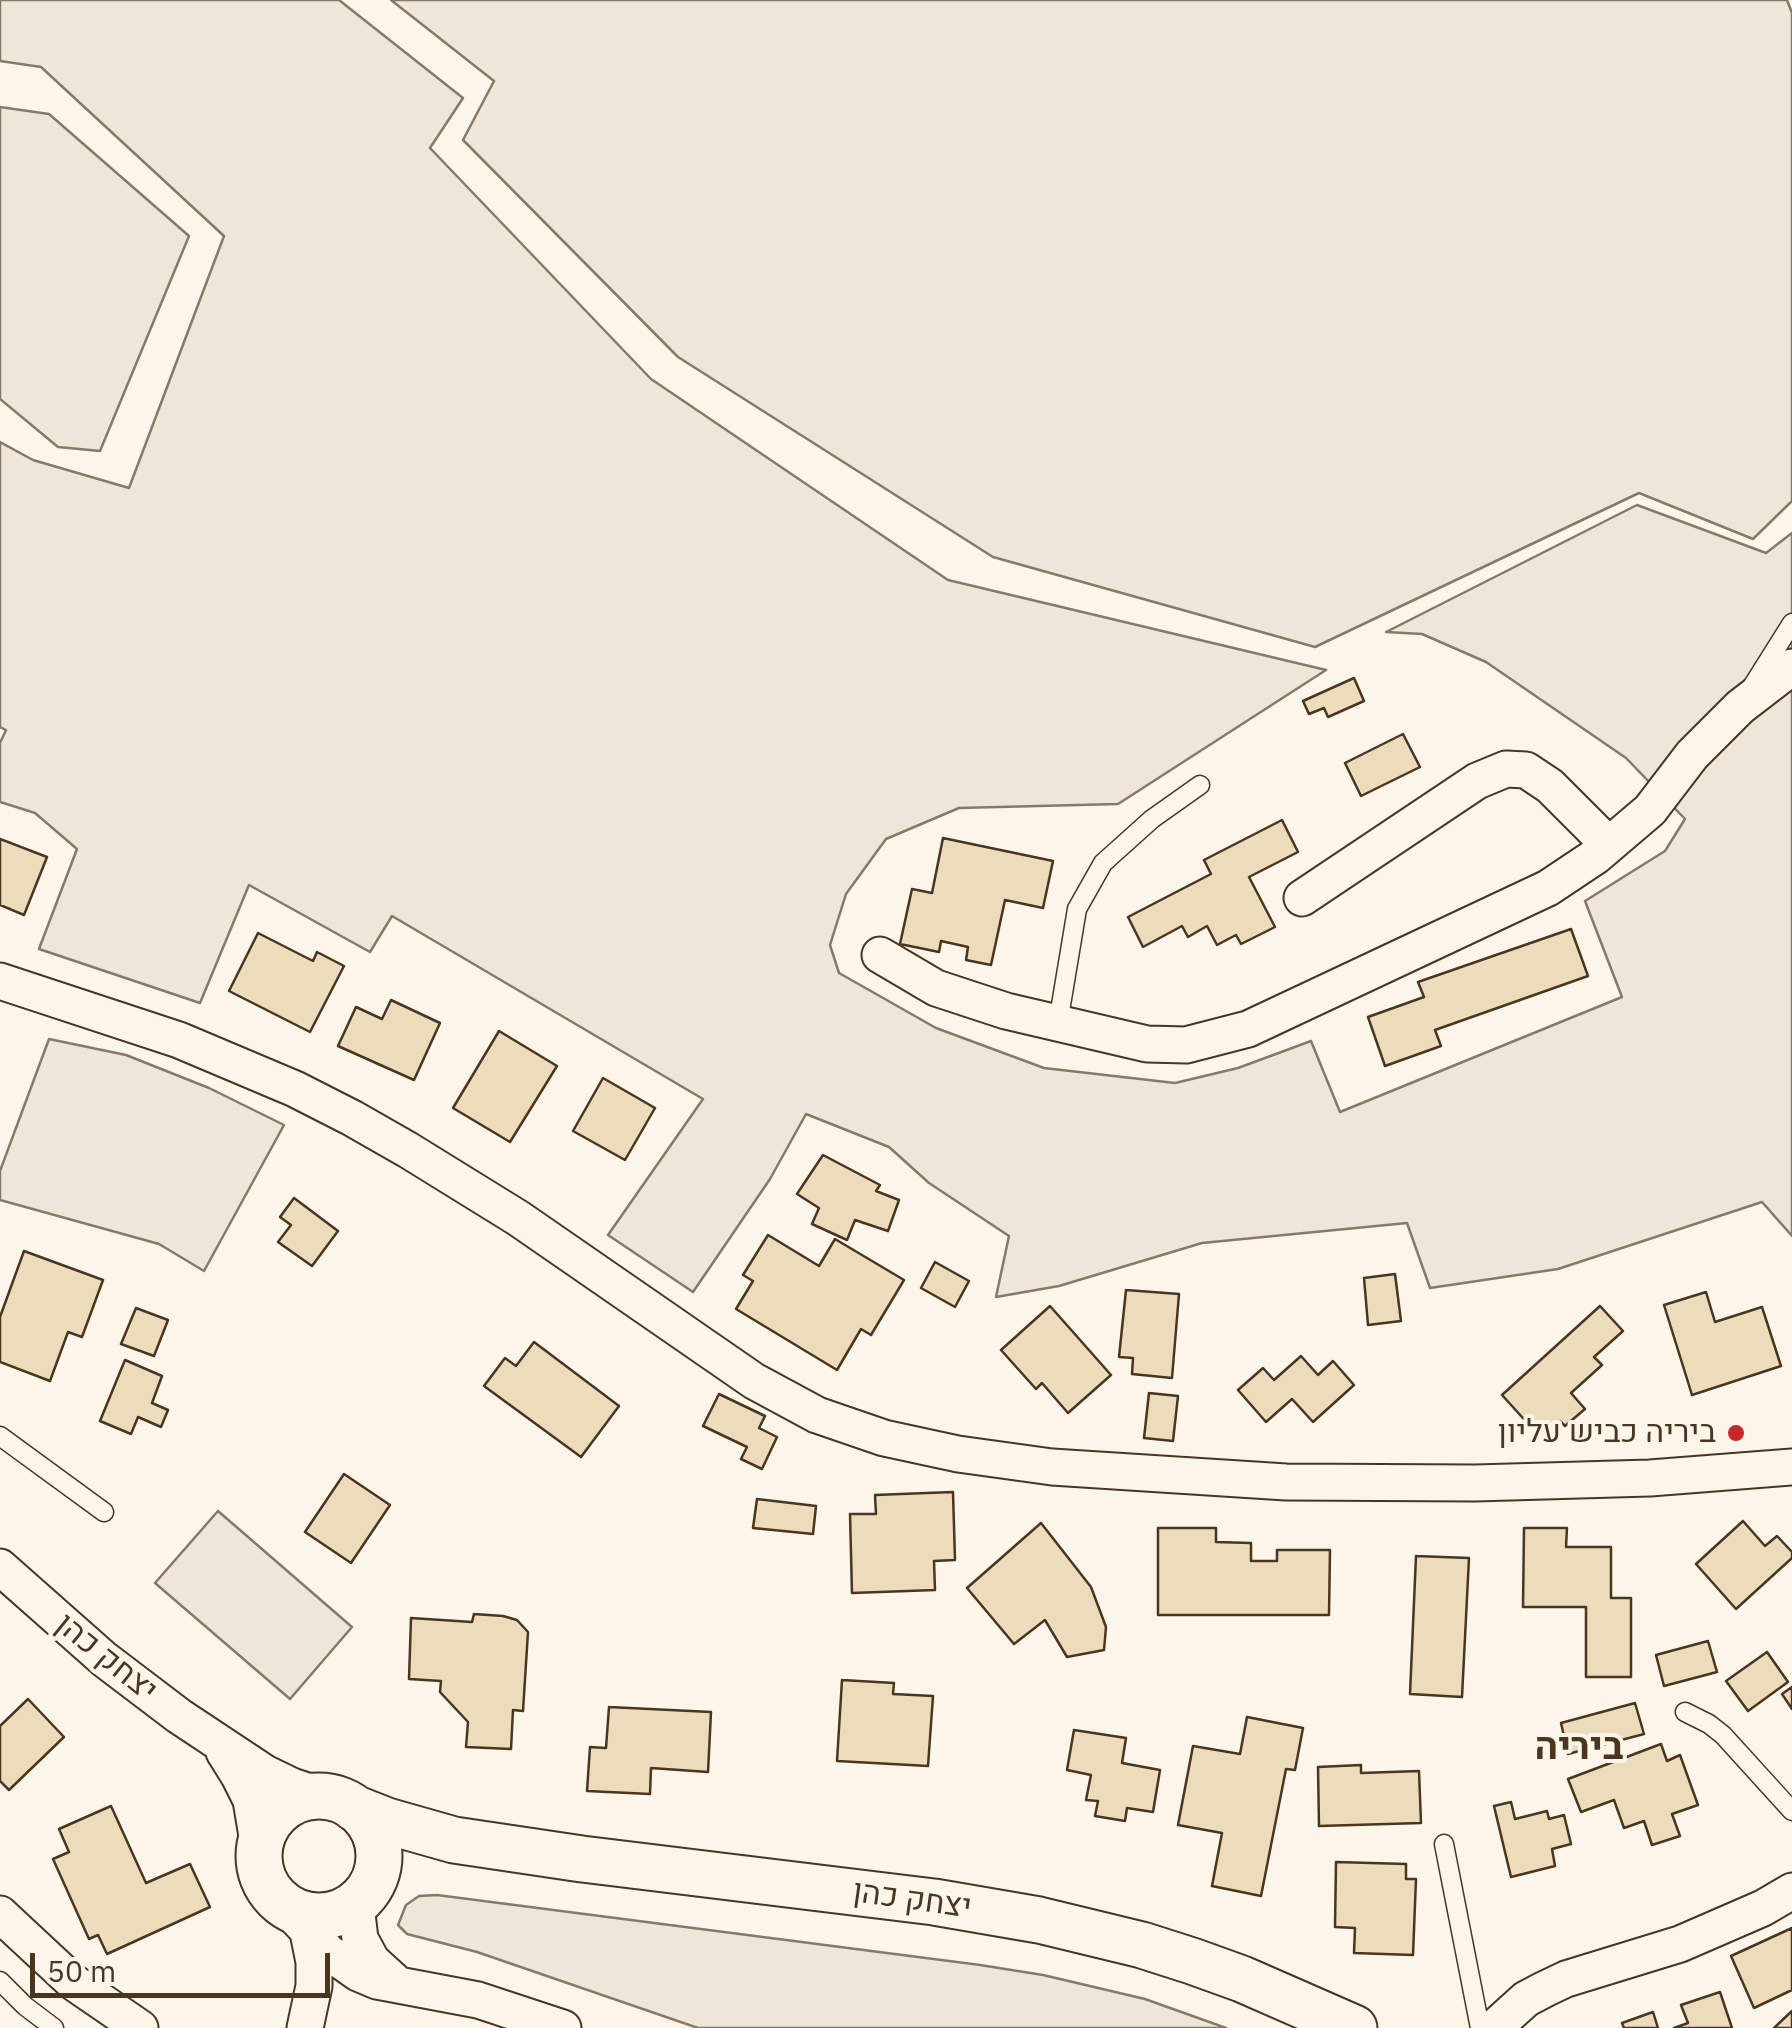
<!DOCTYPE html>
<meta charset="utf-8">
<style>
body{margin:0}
#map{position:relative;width:1792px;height:2028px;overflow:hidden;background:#fbf6e9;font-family:"IBM Plex Sans",sans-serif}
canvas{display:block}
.scale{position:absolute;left:30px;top:1953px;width:300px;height:45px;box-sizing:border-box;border:5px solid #4a3520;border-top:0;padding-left:12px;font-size:30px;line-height:35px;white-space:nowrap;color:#4a3520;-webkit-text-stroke:8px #fbf6e9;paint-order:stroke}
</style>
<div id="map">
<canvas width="1792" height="2028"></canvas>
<div class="scale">50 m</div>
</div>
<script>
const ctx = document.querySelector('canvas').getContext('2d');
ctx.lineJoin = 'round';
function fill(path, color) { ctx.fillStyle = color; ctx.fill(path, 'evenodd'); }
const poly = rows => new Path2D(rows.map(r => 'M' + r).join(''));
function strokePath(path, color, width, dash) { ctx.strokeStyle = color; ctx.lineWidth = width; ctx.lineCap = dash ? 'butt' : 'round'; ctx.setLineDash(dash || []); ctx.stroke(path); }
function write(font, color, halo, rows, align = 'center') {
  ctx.font = font + ' "IBM Plex Sans",Heebo,sans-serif'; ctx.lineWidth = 8; ctx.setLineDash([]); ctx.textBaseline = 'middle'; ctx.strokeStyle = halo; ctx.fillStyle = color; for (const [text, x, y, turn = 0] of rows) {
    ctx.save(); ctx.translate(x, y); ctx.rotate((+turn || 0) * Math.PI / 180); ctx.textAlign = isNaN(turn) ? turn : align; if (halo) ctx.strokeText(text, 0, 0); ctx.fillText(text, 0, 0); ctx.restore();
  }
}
const green = poly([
 [0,0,339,0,463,98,430,148,651,379,948,580,1326,670,1118,804,959,808,886,839,846,894,830,945,839,973,936,1028,1044,1068,1175,1083,1238,1068,1311,1041,1340,1112,1622,997,1585,901,1665,851,1685,819,1626,758,1486,662,1422,634,1386,632,1637,505,1766,553,1792,533,1792,1236,1762,1202,1558,1269,1430,1288,1407,1223,1202,1243,1059,1286,996,1297,1009,1236,929,1183,889,1147,806,1114,770,1179,693,1292,608,1235,703,1099,392,916,370,952,249,885,200,1003,39,949,77,849,35,813,0,802,0,743,6,730,0,727,0,442,33,460,129,488,224,236,41,67,0,61,0,0],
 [391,0,1787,0,1792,13,1792,501,1753,539,1639,493,1315,647,993,557,678,357,463,140,494,81,391,0],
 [0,107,49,114,189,236,100,451,58,447,0,399,0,107],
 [49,1039,126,1055,209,1088,284,1125,204,1271,159,1244,0,1200,0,1171,49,1039],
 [218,1511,352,1627,290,1699,155,1583,218,1511],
 [437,1895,980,1965,1043,1975,1145,1999,1226,2028,698,2028,477,1952,407,1934,398,1925,406,1905,419,1896,437,1895]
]);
fill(green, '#ede6d9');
strokePath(green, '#887966', 2.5);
const building = poly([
 [1354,678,1364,701,1328,717,1324,708,1309,714,1303,701,1354,678],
 [1403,734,1420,767,1361,796,1345,763,1403,734],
 [1282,820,1298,852,1249,877,1275,927,1241,944,1236,935,1217,945,1207,926,1188,937,1182,926,1143,947,1128,917,1211,874,1204,860,1282,820],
 [943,838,1053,861,1043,908,1005,900,991,965,966,960,968,947,941,941,939,952,900,944,912,889,932,893,943,838],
 [0,839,47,857,24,915,0,905,0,839],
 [1571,929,1588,976,1435,1030,1441,1046,1385,1066,1368,1017,1424,997,1418,982,1571,929],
 [258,933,313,961,317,952,344,966,310,1032,229,991,258,933],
 [391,1000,440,1023,414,1080,338,1046,356,1007,382,1019,391,1000],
 [499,1031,557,1066,510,1142,453,1108,499,1031],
 [603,1078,655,1108,625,1160,573,1131,603,1078],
 [823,1155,880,1185,876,1191,899,1200,888,1231,855,1220,847,1240,812,1224,819,1208,797,1194,823,1155],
 [294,1198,338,1231,312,1266,278,1242,291,1225,280,1217,294,1198],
 [768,1235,819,1266,835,1239,904,1280,871,1335,861,1329,837,1370,736,1309,753,1281,743,1275,768,1235],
 [24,1251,103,1280,82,1337,68,1332,50,1381,0,1362,0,1317,24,1251],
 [935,1262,969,1281,955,1307,921,1288,935,1262],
 [1395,1274,1401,1321,1368,1325,1364,1278,1395,1274],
 [1126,1290,1179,1294,1172,1378,1132,1374,1133,1358,1119,1357,1126,1290],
 [1706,1292,1715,1322,1762,1307,1781,1366,1692,1395,1664,1305,1706,1292],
 [1050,1306,1111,1375,1068,1413,1042,1383,1036,1389,1001,1350,1050,1306],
 [1600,1306,1623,1331,1594,1357,1602,1365,1571,1393,1585,1409,1565,1426,1560,1421,1541,1438,1502,1395,1600,1306],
 [136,1308,168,1320,154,1356,121,1344,136,1308],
 [534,1342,619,1406,581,1457,484,1386,505,1358,516,1366,534,1342],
 [1301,1356,1318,1375,1333,1361,1354,1385,1313,1422,1292,1399,1266,1422,1238,1390,1263,1368,1274,1380,1301,1356],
 [125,1360,162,1376,152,1403,168,1410,161,1427,138,1417,131,1434,100,1421,125,1360],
 [1149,1393,1178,1396,1173,1441,1144,1438,1149,1393],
 [719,1394,765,1416,759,1428,777,1437,762,1469,741,1459,747,1447,703,1426,719,1394],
 [344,1474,390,1505,351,1563,305,1532,344,1474],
 [953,1492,955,1560,934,1561,935,1590,852,1593,850,1514,876,1514,875,1495,953,1492],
 [757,1499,816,1506,813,1534,753,1528,757,1499],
 [1743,1521,1765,1546,1777,1536,1792,1552,1792,1558,1736,1609,1696,1564,1743,1521],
 [1041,1523,1091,1587,1106,1627,1104,1650,1067,1657,1045,1620,1014,1644,967,1588,1041,1523],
 [1158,1528,1216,1528,1216,1542,1251,1543,1251,1561,1277,1561,1277,1550,1330,1550,1329,1615,1158,1615,1158,1528],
 [1524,1528,1567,1528,1566,1547,1611,1547,1611,1598,1631,1598,1631,1677,1586,1677,1586,1607,1523,1607,1524,1528],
 [1416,1556,1469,1558,1462,1697,1410,1694,1416,1556],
 [474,1614,503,1616,517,1620,528,1632,523,1711,513,1710,511,1749,466,1747,468,1722,440,1692,441,1681,409,1679,411,1618,472,1622,474,1614],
 [1708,1641,1717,1672,1664,1686,1656,1655,1708,1641],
 [1767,1652,1788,1682,1748,1711,1726,1681,1767,1652],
 [842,1680,894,1683,893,1694,933,1696,928,1766,837,1761,842,1680],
 [1792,1687,1792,1709,1782,1694,1792,1687],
 [28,1699,64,1737,9,1790,0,1781,0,1726,28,1699],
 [1635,1703,1644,1734,1568,1754,1561,1723,1635,1703],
 [609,1707,711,1712,708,1772,651,1768,650,1794,587,1791,590,1747,606,1748,609,1707],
 [1247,1717,1303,1728,1295,1770,1286,1769,1261,1896,1212,1886,1222,1833,1178,1825,1193,1746,1240,1754,1247,1717],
 [1074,1730,1126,1738,1122,1763,1160,1770,1153,1812,1127,1808,1125,1821,1095,1816,1098,1801,1086,1800,1091,1775,1067,1770,1074,1730],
 [1661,1744,1667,1761,1680,1755,1698,1805,1672,1814,1680,1836,1652,1845,1644,1821,1624,1828,1614,1800,1581,1812,1568,1779,1661,1744],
 [1361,1765,1361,1773,1419,1771,1421,1823,1319,1826,1318,1767,1361,1765],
 [1511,1802,1515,1819,1547,1811,1549,1819,1564,1815,1571,1844,1552,1849,1555,1866,1511,1877,1494,1806,1511,1802],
 [111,1806,146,1883,190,1864,210,1907,107,1954,98,1935,89,1939,53,1859,69,1852,59,1829,111,1806],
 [1336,1862,1406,1864,1406,1879,1416,1879,1413,1955,1354,1953,1355,1928,1335,1927,1336,1862],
 [1792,1928,1792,1990,1754,2008,1731,1956,1792,1928],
 [1720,1992,1732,2028,1674,2028,1688,2023,1681,2005,1720,1992],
 [1792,2011,1792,2028,1774,2028,1792,2011],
 [1653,2012,1658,2028,1624,2028,1622,2023,1653,2012]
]);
fill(building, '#ecdcbc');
strokePath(building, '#4a3520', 2.5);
const service = poly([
 [1753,685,1792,623],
 [1058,1023,1077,909,1103,863,1152,819,1200,785],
 [0,1436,104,1512],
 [1685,1712,1709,1724,1723,1735,1792,1811],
 [1444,1844,1480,2028],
 [0,1981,25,2006,54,2028]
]);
const minor = poly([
 [1302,898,1477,781,1506,769,1526,770,1550,786,1609,845],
 [880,955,936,988,1006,1011,1147,1044,1186,1045,1248,1029,1548,888,1596,856,1650,810,1692,755,1740,707,1792,667],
 [0,981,179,1040,295,1089,352,1118,408,1150,518,1218,754,1381,817,1415,884,1438,958,1454,1052,1467,1286,1482,1475,1483,1650,1478,1792,1467],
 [0,1567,104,1659,179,1716,265,1773,292,1786,322,1796],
 [224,1752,239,1776,251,1800,259,1848],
 [367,1892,357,1914,360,1939,372,1961,395,1982],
 [283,1904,328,1952,358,1973,377,1981,478,2000,563,2028],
 [0,1914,73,1982,140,2028],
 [305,2028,314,1986,314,1962,308,1932],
 [1494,2028,1526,1999,1545,1989,1566,1979,1680,1944,1763,1908,1792,1891]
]);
const tertiary = poly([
 '259 1856a60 60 0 1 1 120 0a60 60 0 1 1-120 0Z',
 [354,1808,387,1821,454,1840,582,1859,934,1902,1039,1920,1142,1945,1192,1961,1242,1979,1354,2028]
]);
strokePath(service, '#4a3520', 21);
strokePath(minor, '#4a3520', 39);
strokePath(tertiary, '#4a3520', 49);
strokePath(service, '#fbf6e9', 18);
strokePath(minor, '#fbf6e9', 35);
strokePath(tertiary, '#fbf6e9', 45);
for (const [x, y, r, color] of [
 [1736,1433,10,"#c62828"]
]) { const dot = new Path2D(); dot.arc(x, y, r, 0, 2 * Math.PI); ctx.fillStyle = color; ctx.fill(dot); strokePath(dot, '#fbf6e9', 4); }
write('32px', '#4a3520', '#fbf6e9', [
 ["ביריה כביש עליון",1716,1433]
], 'right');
write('32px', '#4a3520', '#fbf6e9', [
 ["יצחק כהן",106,1658,39],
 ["יצחק כהן",912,1900,8]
]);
write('bold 38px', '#4a3520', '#fbf6e9', [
 ["ביריה",1579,1748]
]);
</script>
